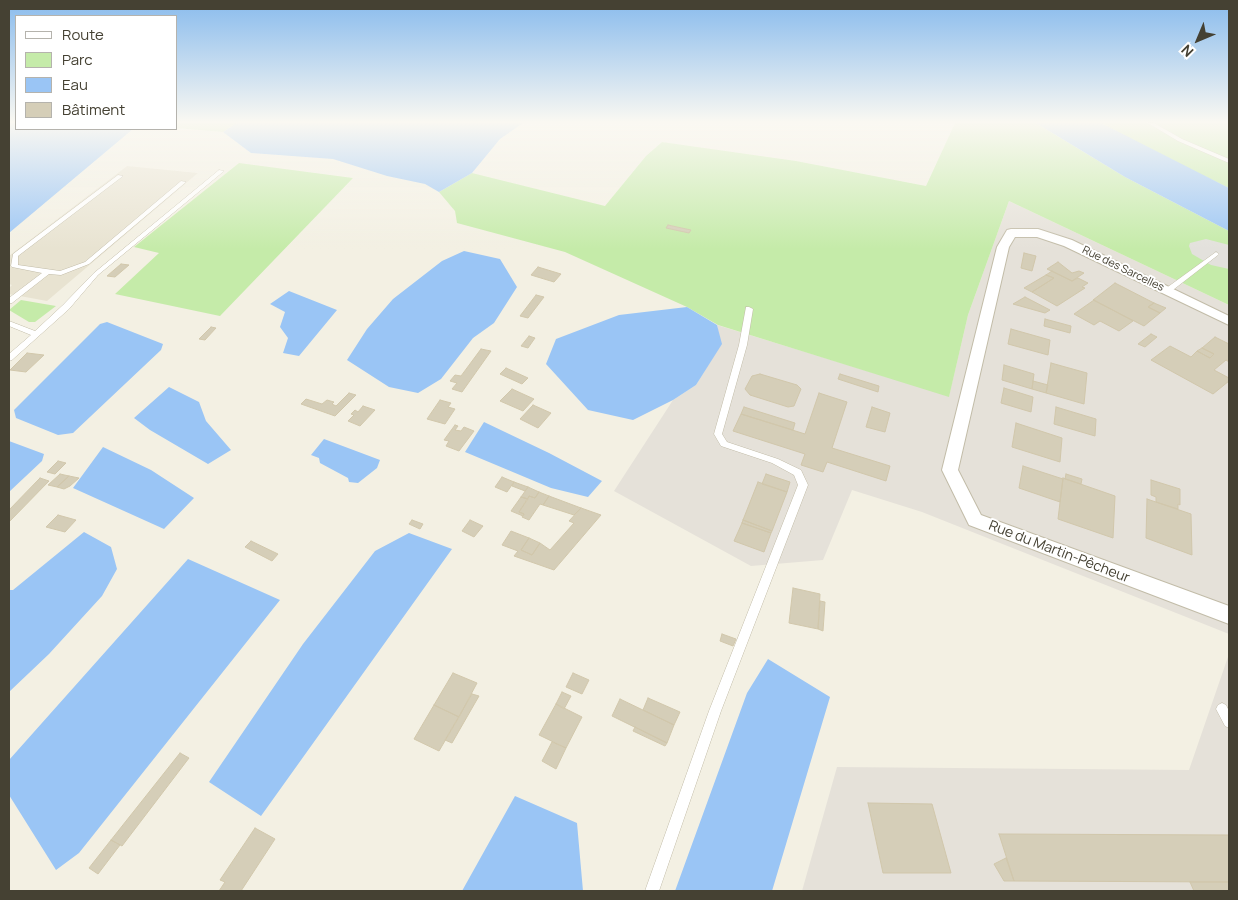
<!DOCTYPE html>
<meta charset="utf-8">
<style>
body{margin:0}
#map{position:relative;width:1238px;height:900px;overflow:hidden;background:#f3f0e3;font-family:Manrope,sans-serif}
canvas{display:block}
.frame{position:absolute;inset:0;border:10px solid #454133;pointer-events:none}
.legend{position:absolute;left:15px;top:15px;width:162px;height:115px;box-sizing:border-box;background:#fff;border:1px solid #b5b3ad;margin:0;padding:6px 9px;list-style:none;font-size:15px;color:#454133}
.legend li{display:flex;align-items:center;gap:10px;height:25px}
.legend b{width:25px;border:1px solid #b5b3ad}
.north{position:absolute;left:1173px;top:15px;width:50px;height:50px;-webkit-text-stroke:4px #fff;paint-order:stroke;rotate:225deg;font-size:14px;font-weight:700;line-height:20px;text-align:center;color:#454133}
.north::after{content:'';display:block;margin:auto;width:18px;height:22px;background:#454133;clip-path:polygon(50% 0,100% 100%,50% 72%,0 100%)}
</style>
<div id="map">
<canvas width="1238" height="900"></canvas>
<div class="frame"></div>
<ul class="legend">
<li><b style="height:6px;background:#fff"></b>Route</li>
<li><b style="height:14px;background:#c5eba9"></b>Parc</li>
<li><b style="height:14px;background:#9ac5f5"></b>Eau</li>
<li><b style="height:14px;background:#d5ceb8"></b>Bâtiment</li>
</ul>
<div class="north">N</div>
</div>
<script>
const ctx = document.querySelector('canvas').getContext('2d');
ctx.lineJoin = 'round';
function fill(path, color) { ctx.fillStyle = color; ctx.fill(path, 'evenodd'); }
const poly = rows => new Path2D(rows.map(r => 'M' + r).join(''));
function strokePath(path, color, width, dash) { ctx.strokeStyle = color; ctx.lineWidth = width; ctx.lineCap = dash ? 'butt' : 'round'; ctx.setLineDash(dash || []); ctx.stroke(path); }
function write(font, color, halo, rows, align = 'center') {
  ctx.font = font + ' Manrope,sans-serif'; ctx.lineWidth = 4; ctx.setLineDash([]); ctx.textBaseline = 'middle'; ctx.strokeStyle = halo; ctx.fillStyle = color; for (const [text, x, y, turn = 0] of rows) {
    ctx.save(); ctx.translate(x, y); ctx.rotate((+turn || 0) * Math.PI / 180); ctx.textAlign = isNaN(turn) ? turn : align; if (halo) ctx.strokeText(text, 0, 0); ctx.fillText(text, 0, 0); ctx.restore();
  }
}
fill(poly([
 [127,166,198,173,47,301,9,294,9,288,12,285,9,284,9,256]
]), '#e8e3d1');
fill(poly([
 [1009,201,1229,305,1229,634,922,512,852,490,823,560,751,566,614,491,673,400,696,385,721,344,717,325,949,396,968,315],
 [1229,654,1229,891,802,891,837,767,1189,770]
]), '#e5e1d9');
fill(poly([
 [176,123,237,123,223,132,176,128],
 [955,123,1036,123,1125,177,1229,231,1229,305,1009,201,968,315,949,397,718,325,687,307,565,252,457,223,455,211,439,192,472,173,605,206,646,156,662,142,796,161,926,186],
 [1101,123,1229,123,1229,188,1161,155],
 [239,163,353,178,220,316,115,294,159,253,134,247],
 [21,300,56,306,35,322,29,322,9,310]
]), '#c5eba9');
fill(poly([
 [1206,239,1229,245,1229,269,1211,265,1192,254,1189,246,1190,243]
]), '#e3e1dc');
fill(poly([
 [9,123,16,123,16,129,133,129,9,233],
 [237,123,523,123,500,139,472,173,439,192,425,184,387,176,333,159,251,153,223,132],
 [1036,123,1101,123,1229,188,1229,231,1125,177],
 [464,251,500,259,517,287,494,323,473,338,441,379,418,393,389,387,347,360,367,329,393,299,442,261],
 [289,291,337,310,299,356,283,353,288,338,280,327,285,312,270,304],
 [687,307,717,325,722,344,696,385,673,400,633,420,588,410,546,364,556,339,619,315],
 [107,322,163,344,161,350,73,433,58,435,16,418,14,410,100,324],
 [169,387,199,402,206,421,231,450,208,464,150,430,134,418],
 [484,422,549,453,602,481,588,497,551,488,465,452],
 [324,439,380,460,377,468,358,483,349,482,348,478,320,463,319,458,311,455],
 [9,441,44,454,42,461,9,492],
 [103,447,151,470,194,498,164,529,73,488],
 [84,532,111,547,117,569,102,596,49,654,9,692,9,590,13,590],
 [409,533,452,549,261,816,209,782,303,644,375,551],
 [188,559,280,600,79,853,56,870,9,795,9,760],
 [768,659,830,697,772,891,675,891,747,693],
 [515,796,577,823,583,891,462,891]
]), '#9ac5f5');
const building = poly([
 [668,225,691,230,689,233,666,228,668,225],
 [1024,253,1036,256,1032,271,1021,268,1024,253],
 [1058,262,1072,273,1079,271,1084,273,1072,281,1047,269,1058,262],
 [121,264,129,265,115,277,107,276,121,264],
 [538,267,561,274,554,282,531,275,538,267],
 [1052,271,1072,281,1078,278,1088,283,1082,287,1085,288,1057,306,1032,292,1054,278,1046,275,1052,271],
 [1046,275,1054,278,1032,292,1024,288,1046,275],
 [1115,283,1154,303,1148,307,1160,313,1144,326,1093,300,1115,283],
 [536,295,544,297,528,318,520,316,536,295],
 [1025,297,1050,310,1045,313,1013,304,1025,297],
 [1094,300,1133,321,1119,331,1100,321,1094,325,1074,314,1094,300],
 [1154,303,1166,308,1160,313,1148,307,1154,303],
 [1045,319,1071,326,1070,333,1044,326,1045,319],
 [211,327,216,328,205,340,199,339,211,327],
 [1011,329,1050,340,1048,355,1008,344,1011,329],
 [1151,334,1157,337,1145,347,1138,344,1151,334],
 [529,336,535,338,528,348,521,346,529,336],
 [1215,337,1229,344,1229,362,1226,360,1214,370,1229,378,1229,381,1213,394,1151,360,1170,346,1191,357,1197,351,1210,358,1214,354,1202,348,1215,337],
 [1202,348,1214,354,1210,358,1197,351,1202,348],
 [481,349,491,351,462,392,452,389,457,383,450,381,455,375,461,376,481,349],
 [27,353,44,355,26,372,10,370,27,353],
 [1051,363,1087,373,1084,404,1046,393,1051,363],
 [1004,365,1034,374,1032,389,1002,380,1004,365],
 [506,368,528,378,522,384,500,374,506,368],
 [760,374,797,385,801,389,794,406,788,407,750,395,745,389,752,376,760,374],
 [840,374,879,386,878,392,838,379,840,374],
 [1033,381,1048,385,1046,393,1032,389,1033,381],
 [1004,388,1033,397,1031,412,1001,403,1004,388],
 [512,389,534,399,523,411,500,401,512,389],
 [349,393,356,395,335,416,301,404,306,399,322,404,327,400,334,402,332,404,336,406,349,393],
 [819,393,847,402,832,448,890,466,886,481,827,462,823,472,801,465,805,454,733,431,741,414,805,434,819,393],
 [440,400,451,403,448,407,455,409,445,424,427,419,440,400],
 [533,405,551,413,538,428,520,419,533,405],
 [363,406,375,410,360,426,348,421,354,415,351,414,355,410,358,412,363,406],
 [744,407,795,423,793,430,741,414,744,407],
 [872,407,890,413,885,432,866,427,872,407],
 [1056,407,1096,419,1095,436,1054,424,1056,407],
 [1016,423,1062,438,1060,462,1012,447,1016,423],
 [455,425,458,426,455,430,461,431,464,427,474,431,459,451,446,446,449,441,444,440,455,425],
 [58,461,66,463,55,474,47,472,58,461],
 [1023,466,1063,479,1060,502,1019,488,1023,466],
 [60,474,69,476,57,487,48,485,60,474],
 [766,474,790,482,787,492,762,484,766,474],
 [1066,474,1082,479,1081,484,1065,479,1066,474],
 [69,476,79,478,70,486,64,489,57,487,69,476],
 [502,477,514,482,507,492,495,487,502,477],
 [40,478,49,481,9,522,9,510,40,478],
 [1063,478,1115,496,1113,538,1058,519,1063,478],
 [1151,480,1180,489,1180,505,1178,504,1178,509,1156,502,1156,497,1151,495,1151,480],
 [514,482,528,487,525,491,512,486,514,482],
 [758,482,787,492,772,531,743,520,758,482],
 [528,487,539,492,535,498,529,496,528,499,521,497,528,487],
 [539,492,549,496,543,505,540,504,529,520,522,517,524,514,519,512,529,496,535,498,539,492],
 [549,496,581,508,574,515,543,505,549,496],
 [521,497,528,499,519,512,524,514,523,516,511,511,521,497],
 [1147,499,1191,514,1192,555,1146,538,1147,499],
 [581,508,601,515,554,570,514,556,518,551,502,545,511,531,529,538,521,550,532,555,540,543,550,550,574,523,569,521,581,508],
 [58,515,76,520,65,532,46,527,58,515],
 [412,520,423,524,420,529,409,524,412,520],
 [470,520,483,526,474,537,462,531,470,520],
 [743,520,772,531,771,533,742,523,743,520],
 [742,523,771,533,764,552,734,541,742,523],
 [529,538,540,543,532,555,521,550,529,538],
 [251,541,278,554,272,561,245,547,251,541],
 [793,588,820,594,818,629,789,623,793,588],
 [820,601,825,602,823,631,818,629,820,601],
 [722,634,736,639,733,646,720,641,722,634],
 [453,673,477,683,459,717,434,705,453,673],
 [573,673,589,680,582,694,566,687,573,673],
 [562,692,571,696,564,709,556,704,562,692],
 [472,694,479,696,452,743,445,740,472,694],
 [648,698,680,712,674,725,643,710,648,698],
 [620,699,674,725,667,743,612,716,620,699],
 [556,704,582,717,566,748,539,735,556,704],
 [434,705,459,717,439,751,414,739,434,705],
 [635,727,667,743,665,746,633,731,635,727],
 [552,742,566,748,556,769,542,761,552,742],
 [180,753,189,758,122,846,111,840,180,753],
 [868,803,932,804,951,873,883,873,868,803],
 [255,828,275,839,241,891,219,891,225,882,220,880,255,828],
 [999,834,1229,835,1229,882,1014,881,999,834],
 [111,840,120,845,98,874,89,868,111,840],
 [1006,858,1014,881,1004,881,994,864,1006,858],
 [1190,882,1229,882,1229,891,1194,891,1190,882]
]);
fill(building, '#d5ceb8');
strokePath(building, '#d1c7ab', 1);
const service = poly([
 [1148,123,1154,123,1182,139,1229,159,1229,163,1178,141,1148,123],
 [219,170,224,171,98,275,69,309,12,360,9,361,9,354,31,335,9,326,9,321,35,331,63,305,94,273,219,170],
 [118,175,123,176,18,256,18,265,60,271,85,262,181,181,186,182,89,264,61,275,49,274,12,303,9,303,9,298,42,273,12,267,11,266,13,254,118,175],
 [1216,252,1219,254,1218,255,1169,293,1165,293,1165,289,1216,252],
 [746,307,749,307,753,309,747,345,722,434,727,442,778,459,801,470,808,485,721,711,659,891,645,891,709,711,798,485,794,475,772,463,721,446,714,434,739,345,746,307],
 [1222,703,1226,705,1229,711,1229,728,1225,726,1216,709,1218,705,1222,703]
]);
const minor = poly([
 [1011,229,1038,229,1072,240,1229,316,1229,325,1064,246,1037,237,1015,237,1009,247,958,470,981,515,1229,606,1229,624,969,525,942,470,997,247,1007,230,1011,229]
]);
strokePath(service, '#c2bca8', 1);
strokePath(minor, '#c2bca8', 2);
fill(service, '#fff');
fill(minor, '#fff');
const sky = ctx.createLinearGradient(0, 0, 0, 249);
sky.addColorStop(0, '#89bbed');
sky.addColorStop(0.49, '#faf8f2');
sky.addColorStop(1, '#faf8f200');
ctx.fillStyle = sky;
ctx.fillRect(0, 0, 1238, 249);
write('11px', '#454133', '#fff', [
 ["Rue des Sarcelles",1123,269,26]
]);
write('14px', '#454133', '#fff', [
 ["Rue du Martin-Pêcheur",1059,552,21]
]);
</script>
